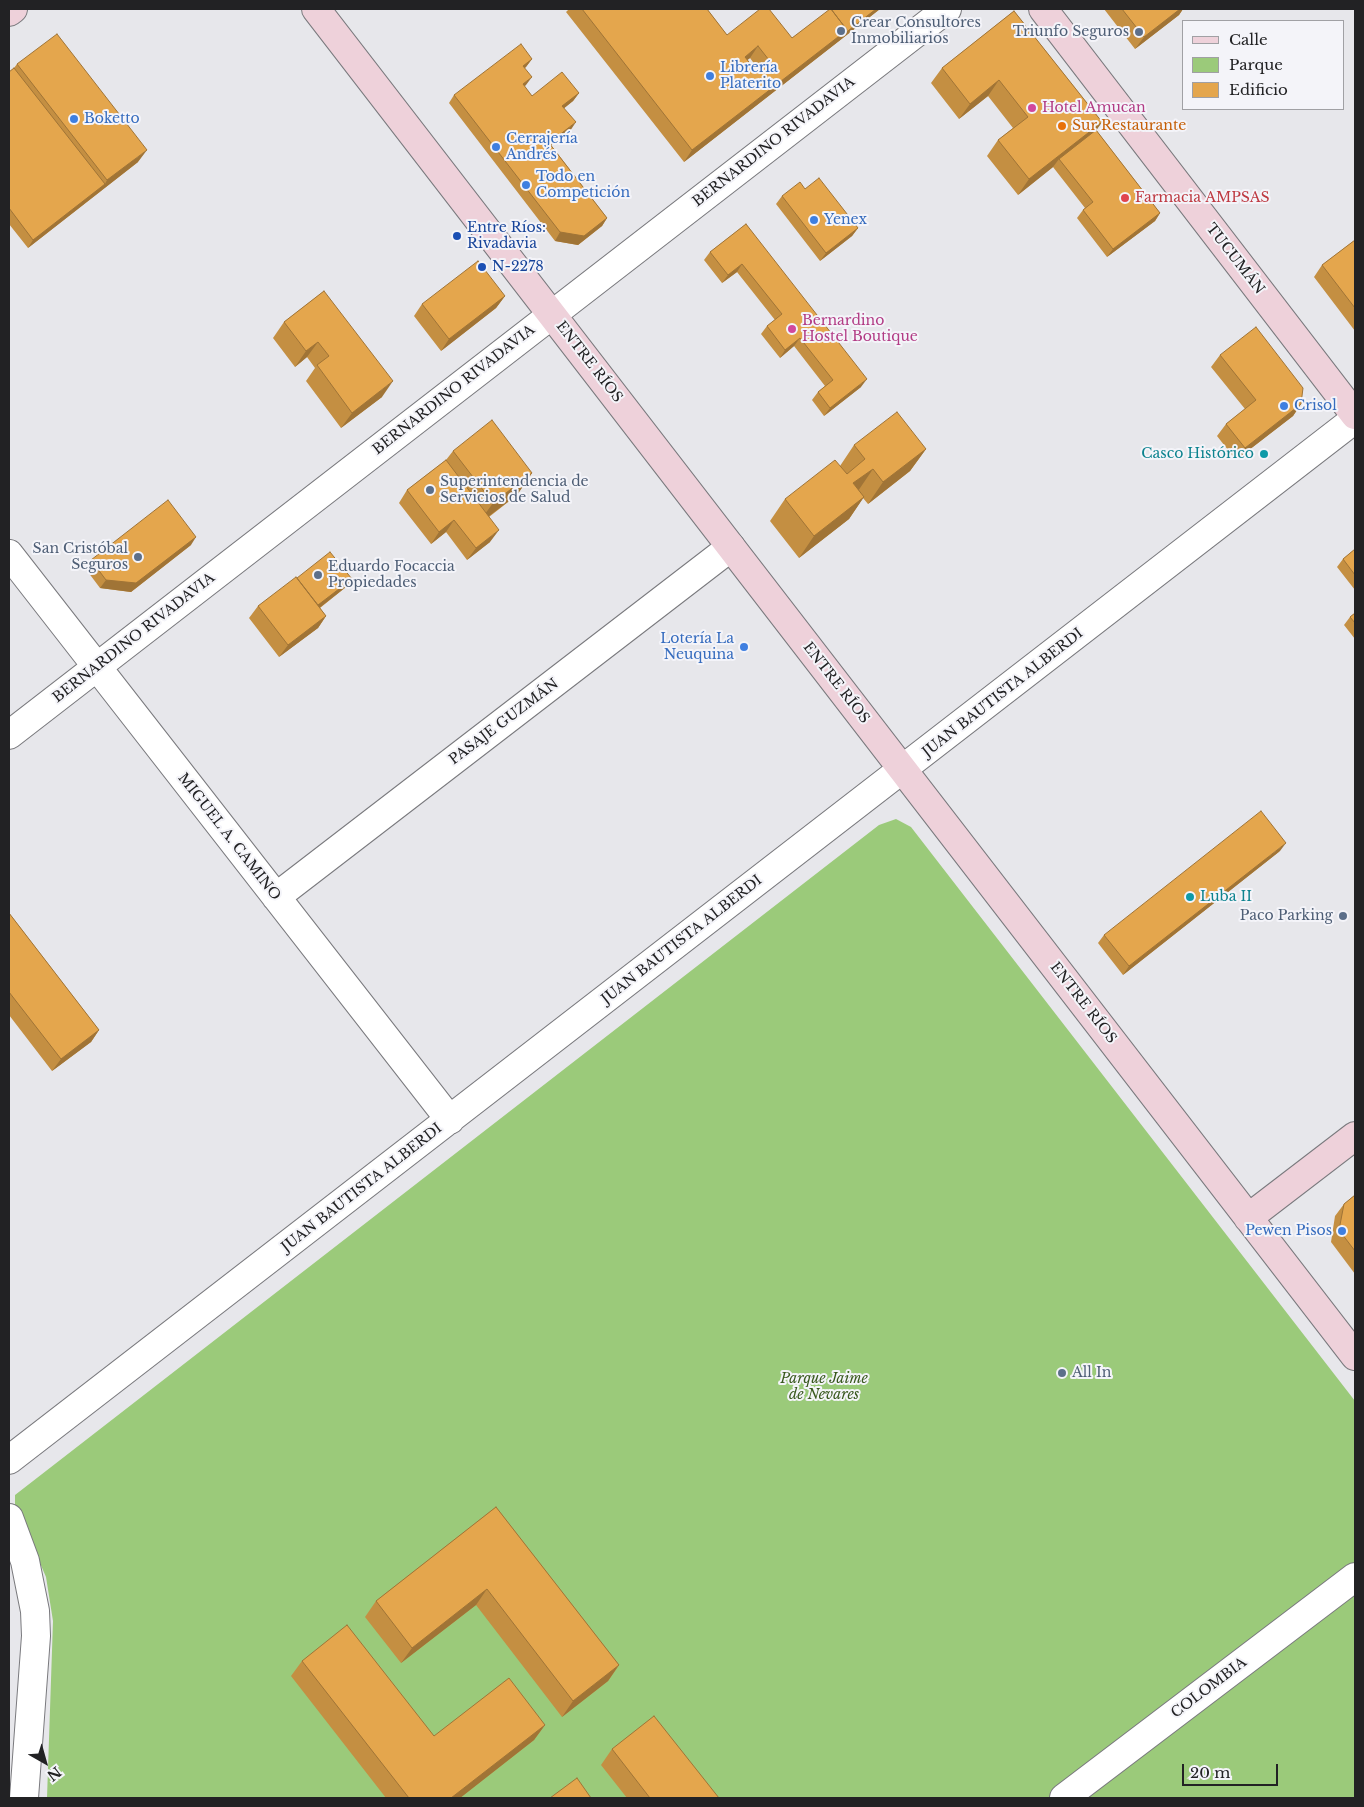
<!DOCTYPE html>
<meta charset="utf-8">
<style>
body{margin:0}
#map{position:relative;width:1364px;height:1807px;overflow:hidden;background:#e7e7eb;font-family:"Libre Baskerville",serif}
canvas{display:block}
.frame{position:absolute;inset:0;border:10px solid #222224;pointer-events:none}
.legend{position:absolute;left:1182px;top:20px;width:162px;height:90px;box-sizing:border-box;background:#f4f4f9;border:1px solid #a0a0a4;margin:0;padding:6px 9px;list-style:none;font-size:15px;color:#222224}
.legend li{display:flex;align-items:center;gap:10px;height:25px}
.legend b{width:25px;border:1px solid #a0a0a4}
.north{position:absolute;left:20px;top:1737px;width:50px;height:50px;-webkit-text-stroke:4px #f4f4f9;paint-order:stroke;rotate:142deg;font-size:14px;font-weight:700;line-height:20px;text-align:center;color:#222224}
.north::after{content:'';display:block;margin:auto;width:18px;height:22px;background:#222224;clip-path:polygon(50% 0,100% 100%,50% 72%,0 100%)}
.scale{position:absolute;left:1182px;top:1764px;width:96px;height:22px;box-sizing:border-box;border:2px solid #222224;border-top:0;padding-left:6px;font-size:15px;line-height:18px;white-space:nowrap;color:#222224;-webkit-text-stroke:4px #f4f4f9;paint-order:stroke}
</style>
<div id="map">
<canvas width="1364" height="1807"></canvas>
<div class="frame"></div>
<ul class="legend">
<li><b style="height:6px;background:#eed1da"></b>Calle</li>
<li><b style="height:14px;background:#9bca7a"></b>Parque</li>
<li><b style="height:14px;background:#e4a64d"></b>Edificio</li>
</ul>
<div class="north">N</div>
<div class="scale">20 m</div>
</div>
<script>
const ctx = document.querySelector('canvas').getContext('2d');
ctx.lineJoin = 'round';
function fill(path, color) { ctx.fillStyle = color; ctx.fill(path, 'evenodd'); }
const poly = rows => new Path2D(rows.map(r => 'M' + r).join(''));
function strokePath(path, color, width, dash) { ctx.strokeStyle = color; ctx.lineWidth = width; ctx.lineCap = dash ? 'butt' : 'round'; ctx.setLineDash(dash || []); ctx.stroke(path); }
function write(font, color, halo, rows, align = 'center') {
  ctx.font = font + ' "Libre Baskerville",serif'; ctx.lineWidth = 4; ctx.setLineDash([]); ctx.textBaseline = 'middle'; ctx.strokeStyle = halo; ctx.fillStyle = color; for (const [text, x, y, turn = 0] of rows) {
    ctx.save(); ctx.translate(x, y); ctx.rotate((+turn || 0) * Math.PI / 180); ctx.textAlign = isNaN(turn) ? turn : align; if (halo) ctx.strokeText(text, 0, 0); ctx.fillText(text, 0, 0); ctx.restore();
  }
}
fill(poly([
 [896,819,911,827,1355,1401,1355,1798,47,1798,53,1621,46,1577,15,1505,15,1495,879,825]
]), '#9bca7a');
const street = poly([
 [9,554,450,1120],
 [9,735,947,9],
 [276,897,731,547],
 [9,1460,1355,419],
 [9,1518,25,1561,35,1611,36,1636,24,1798],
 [1064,1798,1355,1577]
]);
const secondary = poly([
 [316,9,1355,1356],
 [1043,9,1355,415],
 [9,12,13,9],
 [1248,1218,1355,1136]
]);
strokePath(street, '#79797d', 30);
strokePath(secondary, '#79797d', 30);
strokePath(street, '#fff', 28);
strokePath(secondary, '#eed1da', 28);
fill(poly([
 [569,9,707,9,727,35,792,38,832,9,880,9,684,162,566,12],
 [750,58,758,69,756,71,747,60],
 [1104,9,1183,9,1179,15,1135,49],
 [1014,11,1102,122,1096,130,1160,213,1155,221,1107,257,1077,218,1083,210,1085,208,1053,167,1018,195,987,156,998,140,1013,128,988,96,959,119,931,83,942,68],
 [532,59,525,68,526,85,524,86,532,96,579,93,573,101,564,108,570,131,551,145,607,218,602,226,578,245,555,241,449,103,454,95],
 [17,64,138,162,28,248,9,224,9,72,14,68],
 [805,189,858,228,852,236,820,261,776,204,782,196],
 [746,224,861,387,824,416,812,400,818,392,825,386,794,346,780,358,761,334,767,326,775,320,737,272,722,283,704,260,710,252],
 [1355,240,1355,331,1314,277,1322,265],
 [324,291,382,397,341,428,306,381,315,368,307,357,295,367,273,338,284,322],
 [505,296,496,308,441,351,414,316,422,304],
 [1220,355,1301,404,1293,416,1236,460,1217,436,1226,424,1245,409,1211,367],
 [854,445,926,449,910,471,868,504,863,498,849,519,799,558,770,521,785,499,840,466],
 [453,451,532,473,517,495,489,517,490,542,467,560,446,532,431,544,399,503,407,490,446,460],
 [191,545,131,592,100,588,85,568,91,560],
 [1355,549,1355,590,1337,567,1343,559],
 [297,578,346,587,320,608,326,616,318,628,279,657,249,618,258,606],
 [1355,613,1355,639,1344,625,1350,617],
 [1280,851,1123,975,1098,943,1104,935],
 [9,913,99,1030,91,1042,52,1071,9,1015],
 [1355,1195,1355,1274,1331,1242,1335,1216,1344,1204],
 [496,1507,619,1665,608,1681,562,1717,476,1605,401,1663,365,1617,376,1601],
 [302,1661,434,1736,545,1725,534,1740,460,1798,386,1798,291,1676],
 [612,1749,719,1798,627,1798,601,1765]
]), '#c48f42');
fill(poly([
 [876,9,880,9,684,162,692,150,847,30],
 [1180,9,1183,9,1179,15,1135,49,1144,37],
 [758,46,750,58,736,69,745,57],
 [532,59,526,67,517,74,523,66],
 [532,77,526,85,517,92,523,84],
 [999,80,988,96,959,119,970,104],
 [579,93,573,101,557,114,562,106],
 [576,122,570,131,543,151,549,143],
 [1102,122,1091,138,1059,159,1053,167,1018,195,1029,179],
 [147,150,138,162,28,248,33,240,105,184,107,180],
 [1160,213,1155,221,1107,257,1113,249],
 [607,218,602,226,578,245,555,241,560,232],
 [858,228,852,236,820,261,826,253],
 [742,264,737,272,722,283,728,275],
 [505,296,496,308,441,351,449,339],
 [800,338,794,346,780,358,785,350],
 [318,342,307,357,295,367,306,351],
 [867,379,861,387,824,416,830,408],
 [393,381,382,397,341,428,352,413],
 [1301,404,1293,416,1236,460,1245,448],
 [926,449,910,471,868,504,883,482],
 [873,469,858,491,853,483],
 [532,473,517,495,477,525,493,503],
 [864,497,849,519,799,558,814,536],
 [454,520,446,532,431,544,439,532],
 [499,530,490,542,467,560,476,548],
 [196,537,191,545,131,592,100,588,106,580],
 [352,579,346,587,309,616,314,608],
 [326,616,318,628,279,657,288,645],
 [1286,843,1280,851,1123,975,1129,966],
 [99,1030,91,1042,52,1071,61,1059],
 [487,1589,476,1605,401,1663,412,1648],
 [619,1665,608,1681,562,1717,573,1701],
 [545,1725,534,1740,460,1798,451,1798]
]), '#a07436');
const building = poly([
 [582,9,707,9,727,35,760,9,769,9,792,38,830,9,831,9,847,30,692,150,582,9],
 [758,46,769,60,756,71,745,57,758,46],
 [831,9,876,9,844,34,847,30,831,9],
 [1122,9,1180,9,1144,37,1122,9],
 [1014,11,1102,122,1029,179,998,140,1028,117,999,80,970,104,942,68,1014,11],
 [57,34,147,150,107,180,17,64,57,34],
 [521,44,532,59,523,66,532,77,523,84,532,96,562,72,579,93,562,106,576,122,549,143,607,218,584,236,560,232,454,95,521,44],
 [14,68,105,184,33,240,9,208,9,72,14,68],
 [1096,130,1160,213,1113,249,1083,210,1093,202,1059,159,1096,130],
 [819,178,858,228,826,253,782,196,800,182,805,189,819,178],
 [746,224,867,379,830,408,818,392,833,380,800,338,785,350,767,326,782,314,742,264,728,275,710,252,746,224],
 [1355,240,1355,308,1322,265,1355,240],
 [478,261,505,296,449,339,422,304,478,261],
 [324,291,393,381,352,413,317,365,329,356,318,342,306,351,284,322,324,291],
 [1256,327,1303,388,1301,404,1245,448,1226,424,1256,400,1220,355,1256,327],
 [897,412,926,449,883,482,873,469,853,483,864,497,814,536,785,499,835,460,847,474,865,459,854,445,897,412],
 [492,420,532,473,493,503,453,451,492,420],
 [446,460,499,530,476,548,454,520,439,532,407,490,446,460],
 [168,500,196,537,136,583,106,580,91,560,168,500],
 [1355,549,1355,575,1343,559,1355,549],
 [330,552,352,579,318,605,297,578,330,552],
 [296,577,326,616,288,645,258,606,296,577],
 [1355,613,1355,623,1350,617,1355,613],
 [1261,811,1286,843,1129,966,1104,935,1261,811],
 [9,913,99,1030,61,1059,9,992,9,913],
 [1355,1195,1355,1251,1339,1230,1344,1204,1355,1195],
 [496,1507,619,1665,573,1701,487,1589,412,1648,376,1601,496,1507],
 [347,1625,434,1736,509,1678,545,1725,451,1798,409,1798,302,1661,347,1625],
 [654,1716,719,1798,650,1798,612,1749,654,1716],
 [577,1778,591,1798,550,1798,577,1778]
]);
fill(building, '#e4a64d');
strokePath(building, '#a07436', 1);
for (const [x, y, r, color] of [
 [841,31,5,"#5c6f8a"],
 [1139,32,5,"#5c6f8a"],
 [710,76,5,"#3f7fe0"],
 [1032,108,5,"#d1479c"],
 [74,119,5,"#3f7fe0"],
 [1062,126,5,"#e8710a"],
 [496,147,5,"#3f7fe0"],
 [526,185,5,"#3f7fe0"],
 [1125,198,5,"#e0444e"],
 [814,220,5,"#3f7fe0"],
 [457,236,5,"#1a4fb4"],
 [482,267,5,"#1a4fb4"],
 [792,329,5,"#d1479c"],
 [1284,406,5,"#3f7fe0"],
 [1264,454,5,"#0f9aa8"],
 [430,490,5,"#5c6f8a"],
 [138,557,5,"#5c6f8a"],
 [318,575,5,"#5c6f8a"],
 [744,647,5,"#3f7fe0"],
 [1190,897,5,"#0f9aa8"],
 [1343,916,5,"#5c6f8a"],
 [1342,1231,5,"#3f7fe0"],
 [1062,1373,5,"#5c6f8a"]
]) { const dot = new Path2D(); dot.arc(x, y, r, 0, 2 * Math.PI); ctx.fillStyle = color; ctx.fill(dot); strokePath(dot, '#f4f4f9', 2); }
write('14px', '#4e5e75', '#f4f4f9', [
 ["Crear Consultores",851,23],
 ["Inmobiliarios",851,39],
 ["Triunfo Seguros",1129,32,"right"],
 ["Superintendencia de",440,482],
 ["Servicios de Salud",440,498],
 ["San Cristóbal",128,549,"right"],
 ["Seguros",128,565,"right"],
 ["Eduardo Focaccia",328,567],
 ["Propiedades",328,583],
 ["Paco Parking",1333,916,"right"],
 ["All In",1072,1373]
], 'left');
write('14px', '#366cbe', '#f4f4f9', [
 ["Librería",720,68],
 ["Platerito",720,84],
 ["Boketto",84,119],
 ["Cerrajería",506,139],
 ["Andrés",506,155],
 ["Todo en",536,177],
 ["Competición",536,193],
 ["Yenex",824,220],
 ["Crisol",1294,406],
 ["Lotería La",734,639,"right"],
 ["Neuquina",734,655,"right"],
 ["Pewen Pisos",1332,1231,"right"]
], 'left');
write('14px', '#b23c85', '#f4f4f9', [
 ["Hotel Amucan",1042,108],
 ["Bernardino",802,321],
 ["Hostel Boutique",802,337]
], 'left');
write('14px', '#c56008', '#f4f4f9', [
 ["Sur Restaurante",1072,126]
], 'left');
write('14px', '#222224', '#f4f4f9', [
 ["BERNARDINO RIVADAVIA",774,142,-38],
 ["TUCUMÁN",1235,259,52],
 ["ENTRE RÍOS",589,362,52],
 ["BERNARDINO RIVADAVIA",454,390,-38],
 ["BERNARDINO RIVADAVIA",134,638,-38],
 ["ENTRE RÍOS",836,683,52],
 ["JUAN BAUTISTA ALBERDI",1003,693,-38],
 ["PASAJE GUZMÁN",504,722,-37],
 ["MIGUEL A. CAMINO",229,837,52],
 ["JUAN BAUTISTA ALBERDI",682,940,-38],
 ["ENTRE RÍOS",1083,1003,52],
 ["JUAN BAUTISTA ALBERDI",362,1188,-38],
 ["COLOMBIA",1209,1688,-37]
]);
write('14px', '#be3a42', '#f4f4f9', [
 ["Farmacia AMPSAS",1135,198]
], 'left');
write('14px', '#164399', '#f4f4f9', [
 ["Entre Ríos:",467,228],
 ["Rivadavia",467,244],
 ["N-2278",492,267]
], 'left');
write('14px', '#0d838f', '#f4f4f9', [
 ["Casco Histórico",1254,454],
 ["Luba II",1200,897,"left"]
], 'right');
write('italic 14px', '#38581d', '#f4f4f9', [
 ["Parque Jaime",824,1379],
 ["de Nevares",824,1395]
]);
</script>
